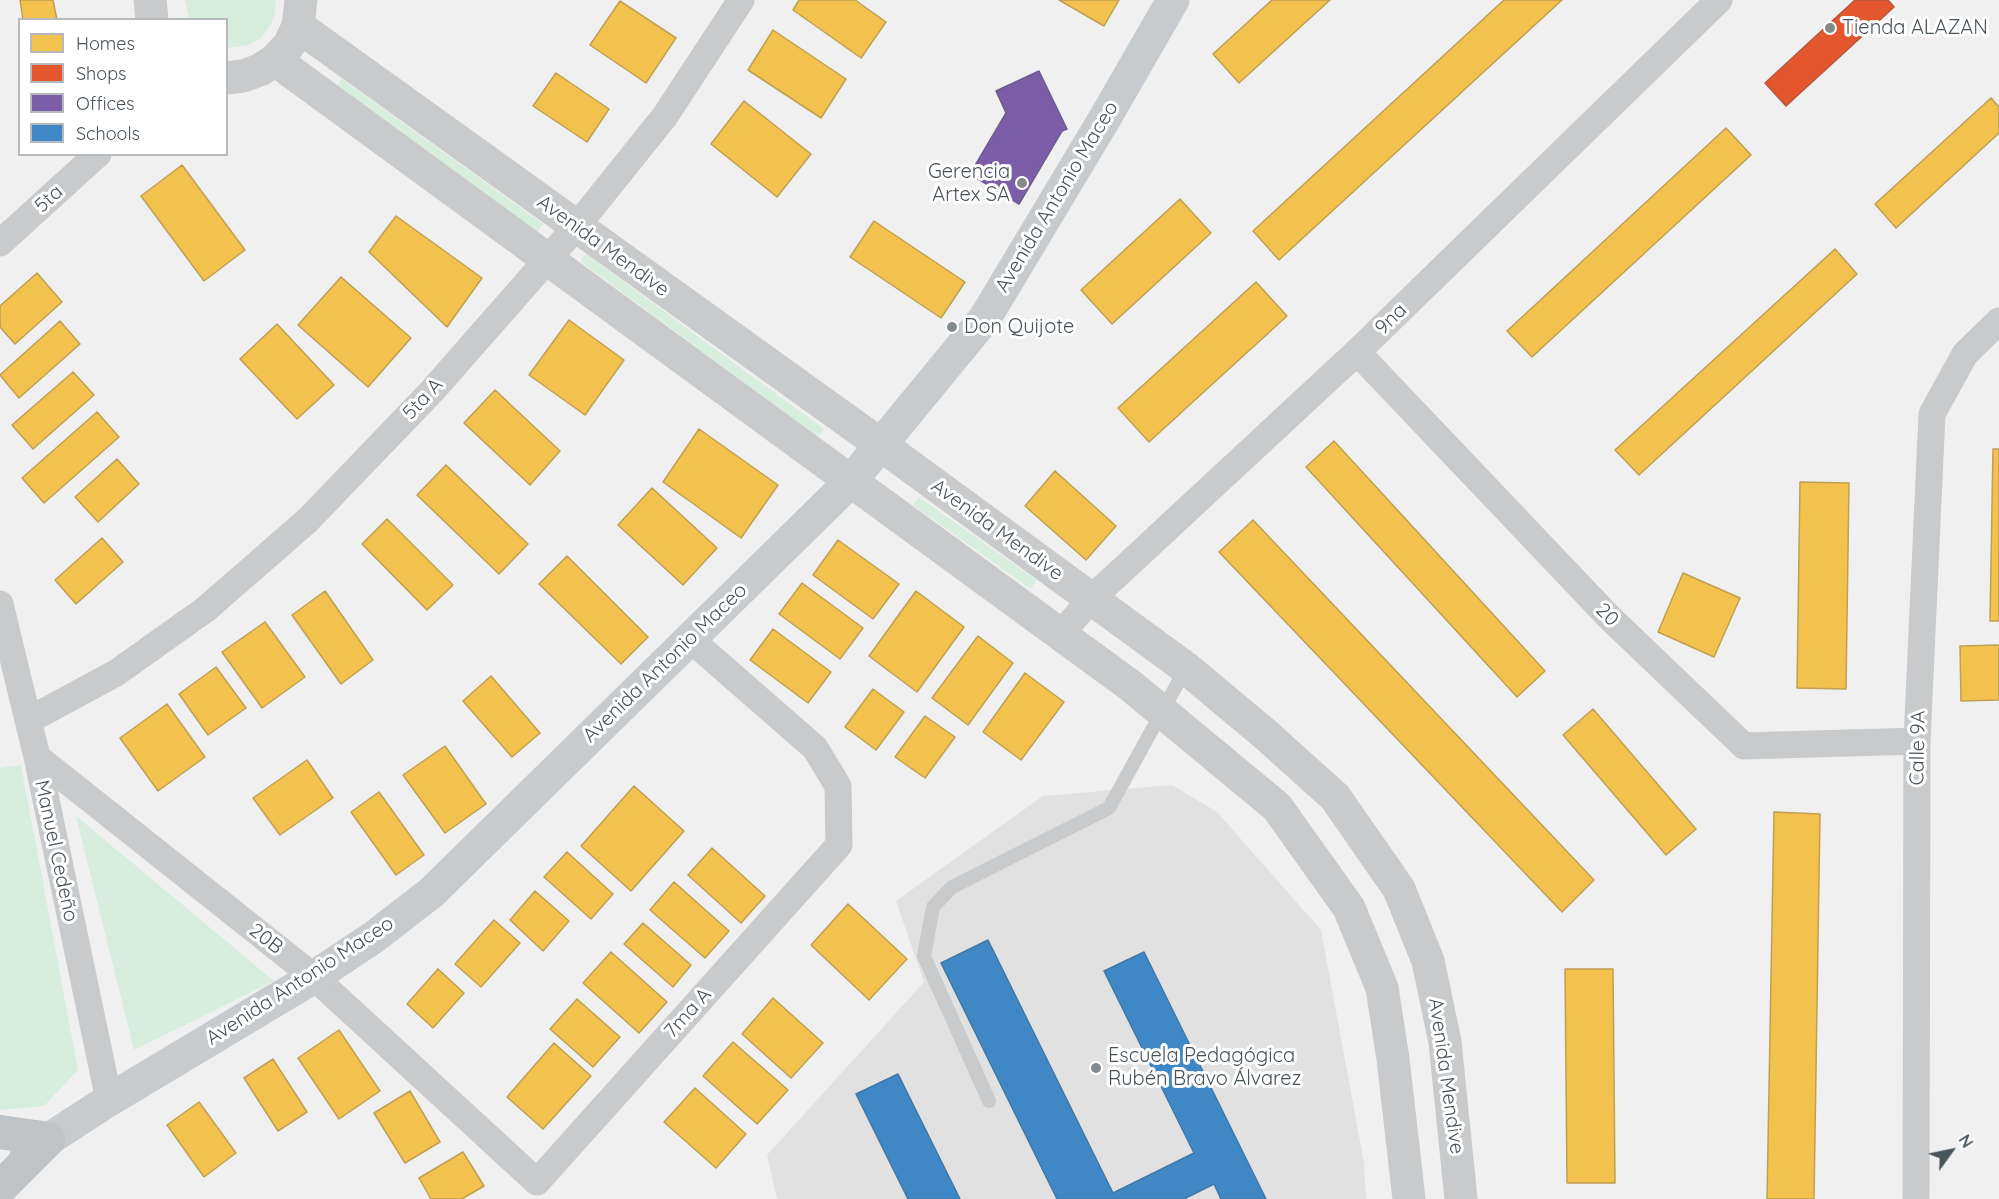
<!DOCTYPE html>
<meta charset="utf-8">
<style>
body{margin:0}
#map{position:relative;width:1999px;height:1199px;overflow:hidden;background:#f0f0f0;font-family:Quicksand,sans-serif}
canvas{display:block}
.legend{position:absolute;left:18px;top:18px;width:210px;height:138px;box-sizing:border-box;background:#fff;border:2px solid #b6babd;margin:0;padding:8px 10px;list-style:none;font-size:18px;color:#49535a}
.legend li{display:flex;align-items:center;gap:12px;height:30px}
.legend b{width:30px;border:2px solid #b6babd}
.north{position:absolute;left:1921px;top:1121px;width:60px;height:60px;-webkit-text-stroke:4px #fff;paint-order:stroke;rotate:57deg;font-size:16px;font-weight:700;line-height:24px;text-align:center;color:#49535a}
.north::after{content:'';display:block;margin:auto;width:21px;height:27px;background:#49535a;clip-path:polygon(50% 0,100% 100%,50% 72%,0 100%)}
</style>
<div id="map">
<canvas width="1999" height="1199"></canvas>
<ul class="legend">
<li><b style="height:16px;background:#f2c14e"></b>Homes</li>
<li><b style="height:16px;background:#e4572e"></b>Shops</li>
<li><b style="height:16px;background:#7b5ea7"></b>Offices</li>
<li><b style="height:16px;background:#3f88c5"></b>Schools</li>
</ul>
<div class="north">N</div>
</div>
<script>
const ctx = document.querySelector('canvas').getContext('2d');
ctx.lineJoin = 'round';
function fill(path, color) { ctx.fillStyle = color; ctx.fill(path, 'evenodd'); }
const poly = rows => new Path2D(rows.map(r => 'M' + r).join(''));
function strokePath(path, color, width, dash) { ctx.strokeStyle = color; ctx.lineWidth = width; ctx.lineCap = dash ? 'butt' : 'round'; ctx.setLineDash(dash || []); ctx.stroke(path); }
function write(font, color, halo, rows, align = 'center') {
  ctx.font = font + ' Quicksand,sans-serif'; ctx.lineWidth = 6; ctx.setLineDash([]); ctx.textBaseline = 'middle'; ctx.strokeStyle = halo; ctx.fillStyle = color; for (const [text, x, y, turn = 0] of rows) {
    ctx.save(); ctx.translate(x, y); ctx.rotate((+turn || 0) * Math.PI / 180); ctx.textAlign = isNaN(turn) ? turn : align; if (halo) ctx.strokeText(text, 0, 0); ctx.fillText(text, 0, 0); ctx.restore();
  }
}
fill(poly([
 [1172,785,1217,812,1321,930,1364,1163,1366,1199,777,1199,767,1155,924,982,896,901,1043,796]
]), '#e2e1e1');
fill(poly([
 [185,0,276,0,275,13,270,26,261,38,249,45,227,48,226,20,189,19],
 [342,79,543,224,536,234,334,89],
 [586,254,824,429,818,437,580,261],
 [919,497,1036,580,1031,589,913,505],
 [21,765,78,1070,44,1106,0,1110,0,768],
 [76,816,274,981,134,1050]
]), '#d7edde');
const homes = poly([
 [20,0,53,0,57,20,23,20,20,0],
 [799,0,855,0,886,22,861,58,793,10,799,0],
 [1059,0,1119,0,1104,26,1059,0],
 [1272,0,1330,0,1239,83,1213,54,1272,0],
 [1504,0,1562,0,1279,260,1253,231,1504,0],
 [620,1,676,38,646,83,590,45,620,1],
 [773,30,846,79,821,118,748,70,773,30],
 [556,73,609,109,587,142,533,106,556,73],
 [1991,98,1999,107,1999,133,1896,228,1875,204,1991,98],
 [744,101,811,154,777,197,711,144,744,101],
 [1726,128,1751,155,1532,357,1507,331,1726,128],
 [182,165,245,250,204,281,141,196,182,165],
 [1180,199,1211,233,1112,324,1081,290,1180,199],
 [396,216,482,278,447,327,369,252,396,216],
 [874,221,965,282,941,318,850,257,874,221],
 [1835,249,1857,274,1639,475,1615,450,1835,249],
 [37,273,62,302,15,344,0,327,0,306,37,273],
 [341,277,411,338,368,387,298,325,341,277],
 [1256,282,1287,316,1149,442,1118,408,1256,282],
 [569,320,624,360,585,415,529,375,569,320],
 [60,321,80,344,19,398,0,375,60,321],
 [277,324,334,385,297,419,240,359,277,324],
 [73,372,94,395,33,449,12,425,73,372],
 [495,390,560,451,530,485,464,423,495,390],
 [97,412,119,437,44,503,22,478,97,412],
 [699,429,778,485,741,538,663,482,699,429],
 [1334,441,1545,671,1517,697,1306,467,1334,441],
 [1993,449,1999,449,1999,621,1990,621,1993,449],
 [117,459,139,484,98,522,75,497,117,459],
 [446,465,528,544,499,574,417,495,446,465],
 [1055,471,1116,526,1086,560,1025,506,1055,471],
 [1800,482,1849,483,1846,689,1797,688,1800,482],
 [652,488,717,548,683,585,618,525,652,488],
 [387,519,453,585,427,610,362,544,387,519],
 [1253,520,1594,880,1562,912,1219,552,1253,520],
 [102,538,123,562,76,604,55,580,102,538],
 [838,540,899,584,873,619,813,575,838,540],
 [567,556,648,637,621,664,539,584,567,556],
 [1683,573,1740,598,1714,657,1658,632,1683,573],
 [802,583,863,628,840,659,779,614,802,583],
 [325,591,373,660,341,684,292,615,325,591],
 [916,591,964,627,917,692,869,656,916,591],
 [265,622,305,677,262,708,222,652,265,622],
 [773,629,831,672,808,703,750,660,773,629],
 [978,636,1013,663,968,725,932,698,978,636],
 [1999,645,1999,700,1961,701,1960,646,1999,645],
 [216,667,246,708,208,735,179,694,216,667],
 [1025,673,1064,702,1021,760,983,732,1025,673],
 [491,676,540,733,512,757,463,701,491,676],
 [873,689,904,712,876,750,845,727,873,689],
 [167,704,205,757,158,791,120,738,167,704],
 [1593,709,1696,829,1666,855,1563,735,1593,709],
 [925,716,955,737,925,778,895,757,925,716],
 [445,746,486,804,445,833,403,775,445,746],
 [307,760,333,798,280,835,253,798,307,760],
 [634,786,684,831,631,891,581,846,634,786],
 [379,792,424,855,396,875,351,812,379,792],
 [1774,812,1820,814,1814,1199,1767,1199,1774,812],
 [712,848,765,896,741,923,688,875,712,848],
 [567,852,613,894,591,919,544,877,567,852],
 [674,882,729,931,705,958,650,910,674,882],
 [535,891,569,921,543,951,510,920,535,891],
 [848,904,907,959,869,1000,811,945,848,904],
 [494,920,520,943,481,987,455,964,494,920],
 [643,923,691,965,673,987,624,944,643,923],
 [611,952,667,1002,639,1033,583,983,611,952],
 [438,969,464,993,433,1028,407,1004,438,969],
 [1565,969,1613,969,1615,1183,1567,1183,1565,969],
 [773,998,823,1043,791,1078,742,1034,773,998],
 [577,999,620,1037,593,1067,550,1029,577,999],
 [339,1030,380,1091,339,1119,298,1058,339,1030],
 [733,1042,788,1090,757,1124,703,1076,733,1042],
 [554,1043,591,1076,543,1129,507,1097,554,1043],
 [273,1059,307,1112,278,1131,244,1078,273,1059],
 [695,1088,746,1134,716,1168,664,1122,695,1088],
 [410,1091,440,1142,405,1163,374,1113,410,1091],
 [199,1102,236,1153,204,1177,167,1125,199,1102],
 [463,1152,484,1186,462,1199,431,1199,419,1178,463,1152]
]);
fill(homes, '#f2c14e');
strokePath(homes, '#bfa052', 1.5);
const shops = poly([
 [1855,0,1888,0,1894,7,1786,106,1765,83,1855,0]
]);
fill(shops, '#e4572e');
strokePath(shops, '#b6563b', 1.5);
const offices = poly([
 [1039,71,1067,129,1062,131,1019,204,970,174,1006,113,996,91,1039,71]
]);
fill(offices, '#7b5ea7');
strokePath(offices, '#6c5b90', 1.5);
const schools = poly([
 [988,940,1113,1193,1194,1153,1104,971,1144,952,1266,1199,1221,1199,1214,1184,1184,1199,1057,1199,941,963,988,940],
 [898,1074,960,1199,908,1199,856,1094,898,1074]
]);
fill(schools, '#3f88c5');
strokePath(schools, '#4278a5', 1.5);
const trunk = poly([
 [0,1132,49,1139],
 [0,1188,49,1139]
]);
strokePath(trunk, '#b6babe', 34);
strokePath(poly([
 [989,1101,924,956,933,907,952,887,1109,808,1186,668]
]), '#c8cacb', 14);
strokePath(poly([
 [0,243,98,154],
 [1357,352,1609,617,1744,746,1917,741],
 [0,604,37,757,109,1100],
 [1061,634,1091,599,1357,352,1719,0],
 [29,720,116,673,206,609,308,520,432,391,576,227,665,116,741,0],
 [37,757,314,977,537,1182,839,845,838,786,815,748,690,639],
 [1916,1199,1917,741,1932,414,1965,354,1999,321]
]), '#c8cacb', 27);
strokePath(poly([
 [150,0,152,20],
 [298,26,881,445,1186,668,1265,734,1335,797,1399,889,1428,961,1445,1042,1461,1199],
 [275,60,1131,686,1277,807,1349,908,1382,988,1393,1059,1409,1199],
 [226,78,243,76,260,70,275,60,289,45,298,26,301,0]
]), '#c8cacb', 33);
strokePath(poly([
 [26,1154,109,1100,314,977,374,937,432,892,851,481,985,318,1105,118,1173,0]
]), '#c8cbcd', 33);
strokePath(trunk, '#c0c4c7', 33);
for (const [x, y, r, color] of [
 [1830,28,6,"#838a8e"],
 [1022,183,6,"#838a8e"],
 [952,327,6,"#838a8e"],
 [1096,1068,6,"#838a8e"]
]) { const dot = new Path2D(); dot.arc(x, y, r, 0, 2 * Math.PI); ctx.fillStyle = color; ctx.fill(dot); strokePath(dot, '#fff', 2); }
write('20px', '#49535a', '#fff', [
 ["Tienda ALAZAN",1842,28],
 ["Gerencia",1010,172,"right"],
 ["Artex SA",1010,195,"right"],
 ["Don Quijote",964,327],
 ["Escuela Pedagógica",1108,1056],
 ["Rubén Bravo Álvarez",1108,1079]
], 'left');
write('20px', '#49535a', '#fff', [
 ["Avenida Antonio Maceo",1057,197,-59],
 ["5ta",49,199,-42],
 ["Avenida Mendive",603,246,36],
 ["9na",1391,319,-44],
 ["5ta A",423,399,-47],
 ["Avenida Mendive",997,530,36],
 ["20",1607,615,45],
 ["Avenida Antonio Maceo",665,663,-44],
 ["Calle 9A",1918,748,-89],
 ["Manuel Cedeño",56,851,78],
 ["20B",266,939,38],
 ["Avenida Antonio Maceo",300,981,-33],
 ["7ma A",688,1013,-48],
 ["Avenida Mendive",1446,1076,82]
]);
</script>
